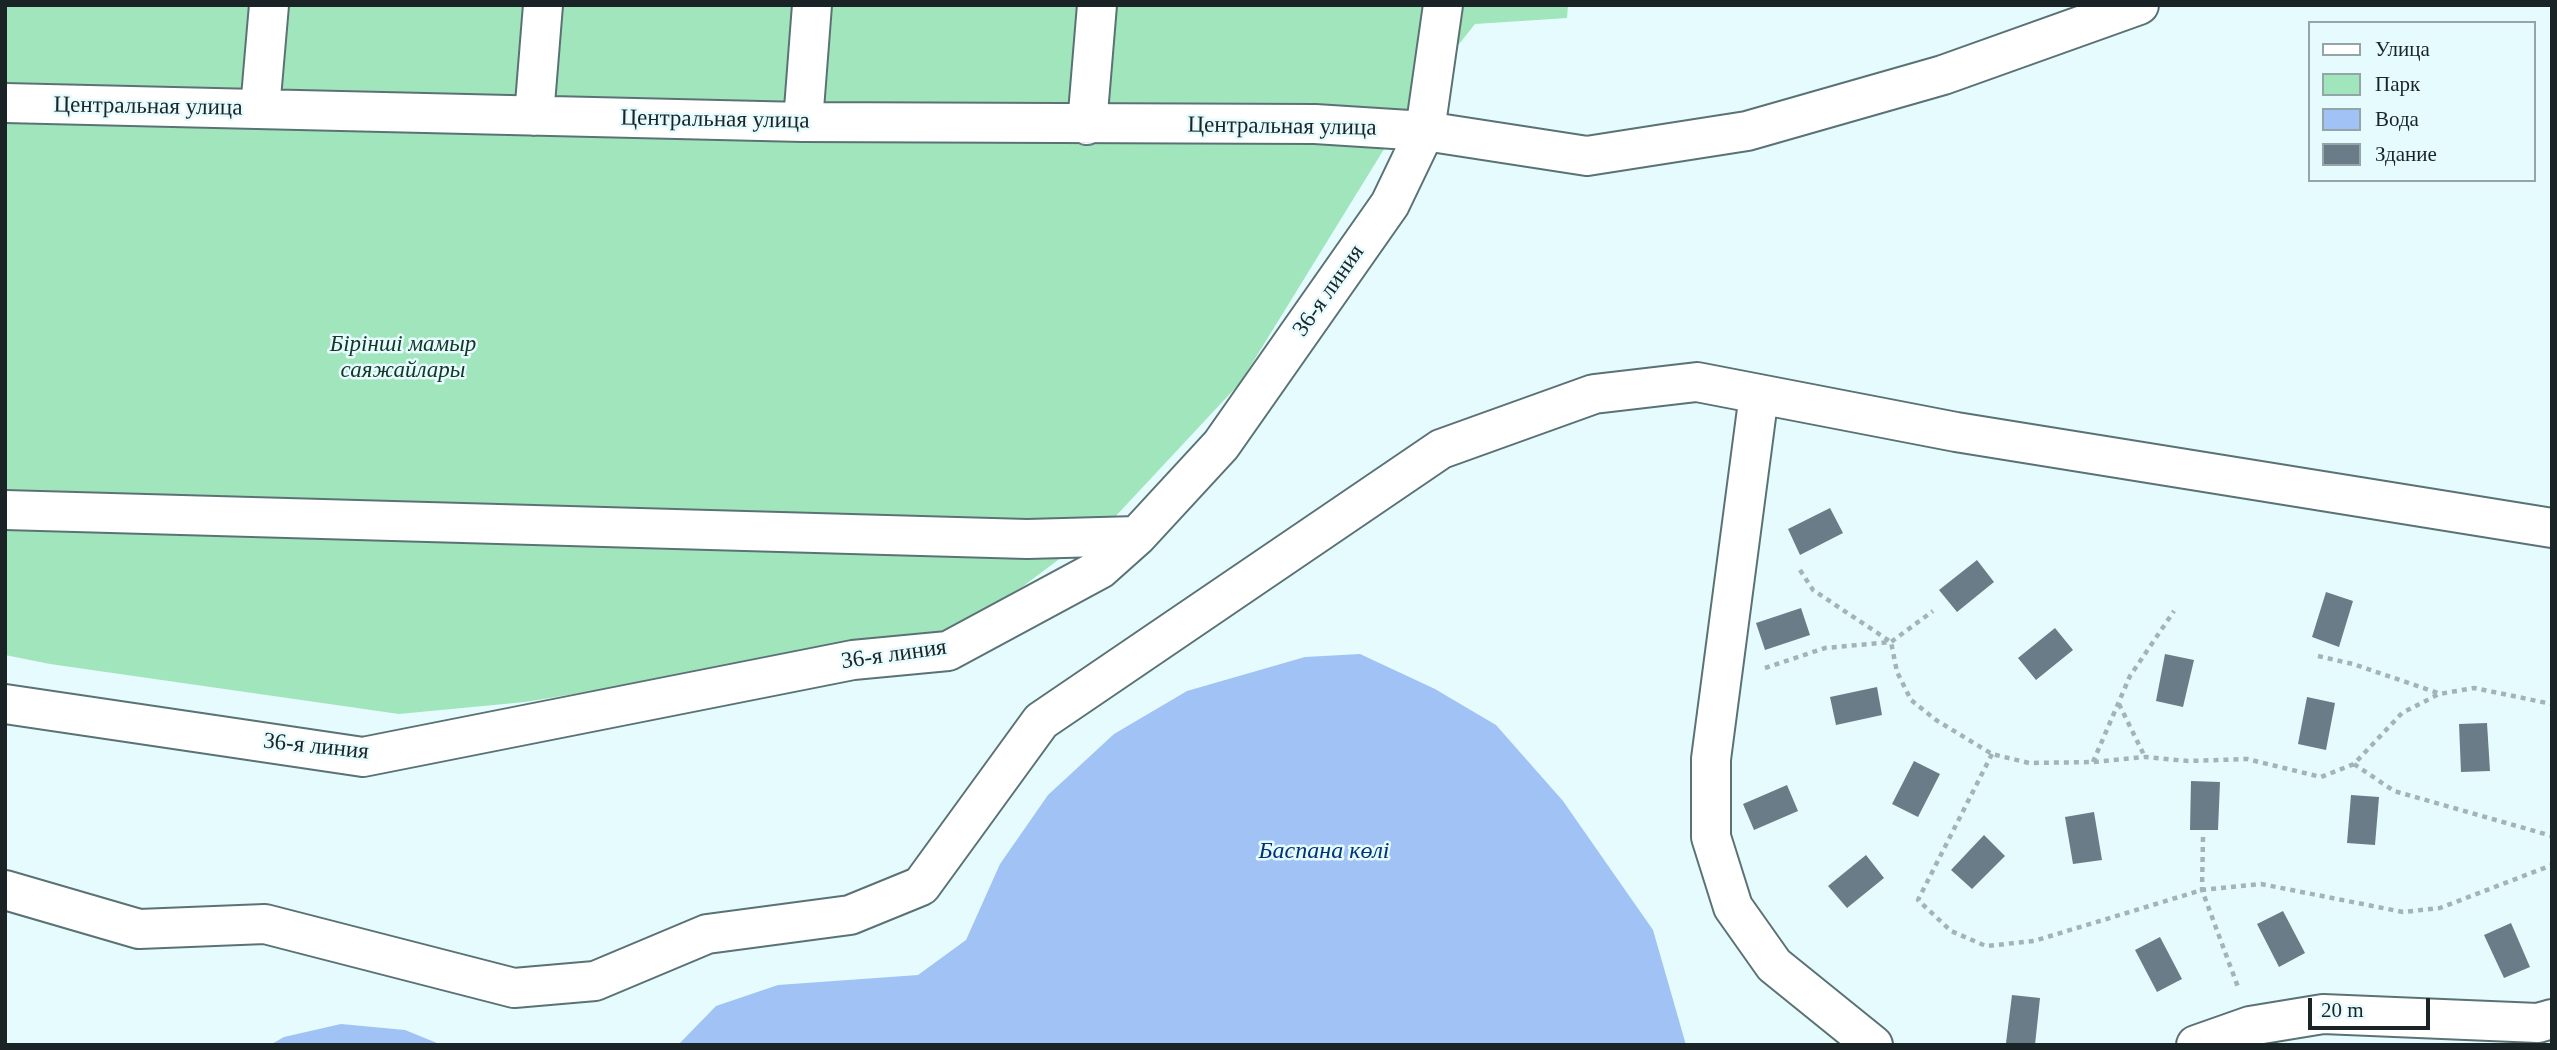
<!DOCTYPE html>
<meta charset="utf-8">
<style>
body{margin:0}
#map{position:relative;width:2557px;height:1050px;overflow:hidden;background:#e6fbfe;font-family:"Times New Roman",serif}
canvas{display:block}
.frame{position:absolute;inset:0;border:7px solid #1a2325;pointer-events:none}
.legend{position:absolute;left:2308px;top:21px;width:228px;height:161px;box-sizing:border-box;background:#e6fbfe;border:2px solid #94a5a7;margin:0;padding:9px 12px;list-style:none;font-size:21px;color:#1a2325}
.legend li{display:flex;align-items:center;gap:14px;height:35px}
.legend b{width:35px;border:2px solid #94a5a7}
.scale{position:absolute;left:2308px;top:998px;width:122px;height:32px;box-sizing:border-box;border:4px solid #1a2325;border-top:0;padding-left:9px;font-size:21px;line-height:24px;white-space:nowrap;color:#1a2325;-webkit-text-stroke:5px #e6fbfe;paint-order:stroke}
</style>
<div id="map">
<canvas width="2557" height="1050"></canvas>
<div class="frame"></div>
<ul class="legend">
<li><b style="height:9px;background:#fff"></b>Улица</li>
<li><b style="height:19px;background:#a0e5bc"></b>Парк</li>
<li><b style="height:19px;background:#a0c2f4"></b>Вода</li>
<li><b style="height:19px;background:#6a7c87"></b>Здание</li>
</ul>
<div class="scale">20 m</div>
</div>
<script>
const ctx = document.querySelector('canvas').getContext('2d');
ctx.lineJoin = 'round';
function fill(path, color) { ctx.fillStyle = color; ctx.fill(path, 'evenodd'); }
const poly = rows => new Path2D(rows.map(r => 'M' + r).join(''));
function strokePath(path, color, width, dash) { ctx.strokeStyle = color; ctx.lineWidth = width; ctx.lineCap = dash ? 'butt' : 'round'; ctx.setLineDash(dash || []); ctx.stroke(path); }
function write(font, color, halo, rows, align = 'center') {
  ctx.font = font + ' "Times New Roman",serif'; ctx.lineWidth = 5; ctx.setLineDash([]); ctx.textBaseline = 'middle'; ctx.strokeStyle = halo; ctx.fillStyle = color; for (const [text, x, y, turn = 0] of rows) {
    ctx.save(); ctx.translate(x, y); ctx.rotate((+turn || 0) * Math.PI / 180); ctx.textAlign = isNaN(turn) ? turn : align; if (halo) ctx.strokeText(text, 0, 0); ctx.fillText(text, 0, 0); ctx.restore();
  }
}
fill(poly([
 [5,5,1568,5,1567,18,1475,24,1413,102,1240,383,1114,518,1022,587,942,634,525,702,399,714,50,664,5,655]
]), '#a0e5bc');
fill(poly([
 [1360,654,1435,689,1496,725,1563,801,1653,930,1686,1045,678,1045,716,1006,778,985,918,975,966,940,1000,864,1048,795,1114,734,1187,691,1305,657],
 [341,1024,405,1030,442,1045,270,1045,284,1037]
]), '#a0c2f4');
fill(poly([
 [1830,508,1843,533,1800,555,1788,529],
 [1977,560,1994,582,1957,612,1939,590],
 [2326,592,2353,601,2339,647,2312,637],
 [1801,608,1810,635,1765,650,1756,623],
 [2055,628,2073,650,2036,680,2018,658],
 [2165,654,2194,660,2183,707,2156,701],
 [1877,687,1882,715,1836,725,1830,697],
 [2307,697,2335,703,2326,750,2298,744],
 [2487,723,2490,771,2461,772,2459,724],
 [1914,761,1940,774,1918,817,1892,804],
 [2191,781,2220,782,2218,830,2190,830],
 [1787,785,1798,811,1754,830,1743,804],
 [2351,795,2379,797,2375,845,2347,843],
 [2094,812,2102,860,2073,864,2065,817],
 [1984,835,2005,856,1972,889,1951,870],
 [1866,855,1884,878,1847,908,1828,886],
 [2283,911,2305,953,2279,967,2257,924],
 [2511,923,2530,967,2504,978,2484,935],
 [2160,937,2182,979,2157,992,2135,950],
 [2012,995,2040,998,2035,1045,2006,1043]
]), '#6a7c87');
const minor = poly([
 [5,103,803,122,1315,124,1425,131,1587,156,1747,131,1943,75,2139,5],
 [260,109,269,5],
 [534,116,543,5],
 [803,122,812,5],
 [1087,125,1097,5],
 [1759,394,1711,759,1711,837,1733,907,1774,965,1873,1045],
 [5,510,1027,539,1137,536],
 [5,704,363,757,853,660,948,651,1100,569,1137,536,1221,445,1390,204,1425,131,1443,5],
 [5,890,139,929,265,924,514,988,595,981,707,934,850,915,921,886,1041,721,1441,449,1594,394,1697,382,1956,432,2552,528],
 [2196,1045,2250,1026,2323,1014,2538,1023,2552,1019]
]);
strokePath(minor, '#5b7275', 42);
strokePath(poly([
 [1800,570,1813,590,1891,642,1897,672,1911,700,1936,720,1992,754,2029,763,2093,762,2145,757,2188,761,2247,759,2321,777,2354,764,2402,713,2439,694,2474,688,2552,704],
 [2318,656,2353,664,2438,693],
 [1765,668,1825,648,1891,642,1933,611],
 [2119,704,2145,757],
 [1992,754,1918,900,1951,931,1986,946,2034,941,2202,890,2261,884,2403,912,2440,908,2552,865],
 [2093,762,2130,676,2174,611],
 [2354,764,2394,791,2552,836],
 [2203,837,2202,890,2238,987]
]), '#a3b4b6', 4.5, [5, 5]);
strokePath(minor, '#fff', 38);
write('23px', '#1a2325', '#e6fbfe', [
 ["Центральная улица",148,107,1],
 ["Центральная улица",715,120,1],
 ["Центральная улица",1282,127,1],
 ["36-я линия",1329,291,-55],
 ["36-я линия",894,655,-8],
 ["36-я линия",316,747,6]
]);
write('italic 23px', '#143624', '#e6fbfe', [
 ["Бірінші мамыр",403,345],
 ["саяжайлары",403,371]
]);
write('italic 24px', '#003379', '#e6fbfe', [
 ["Баспана көлі",1324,852]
]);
</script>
